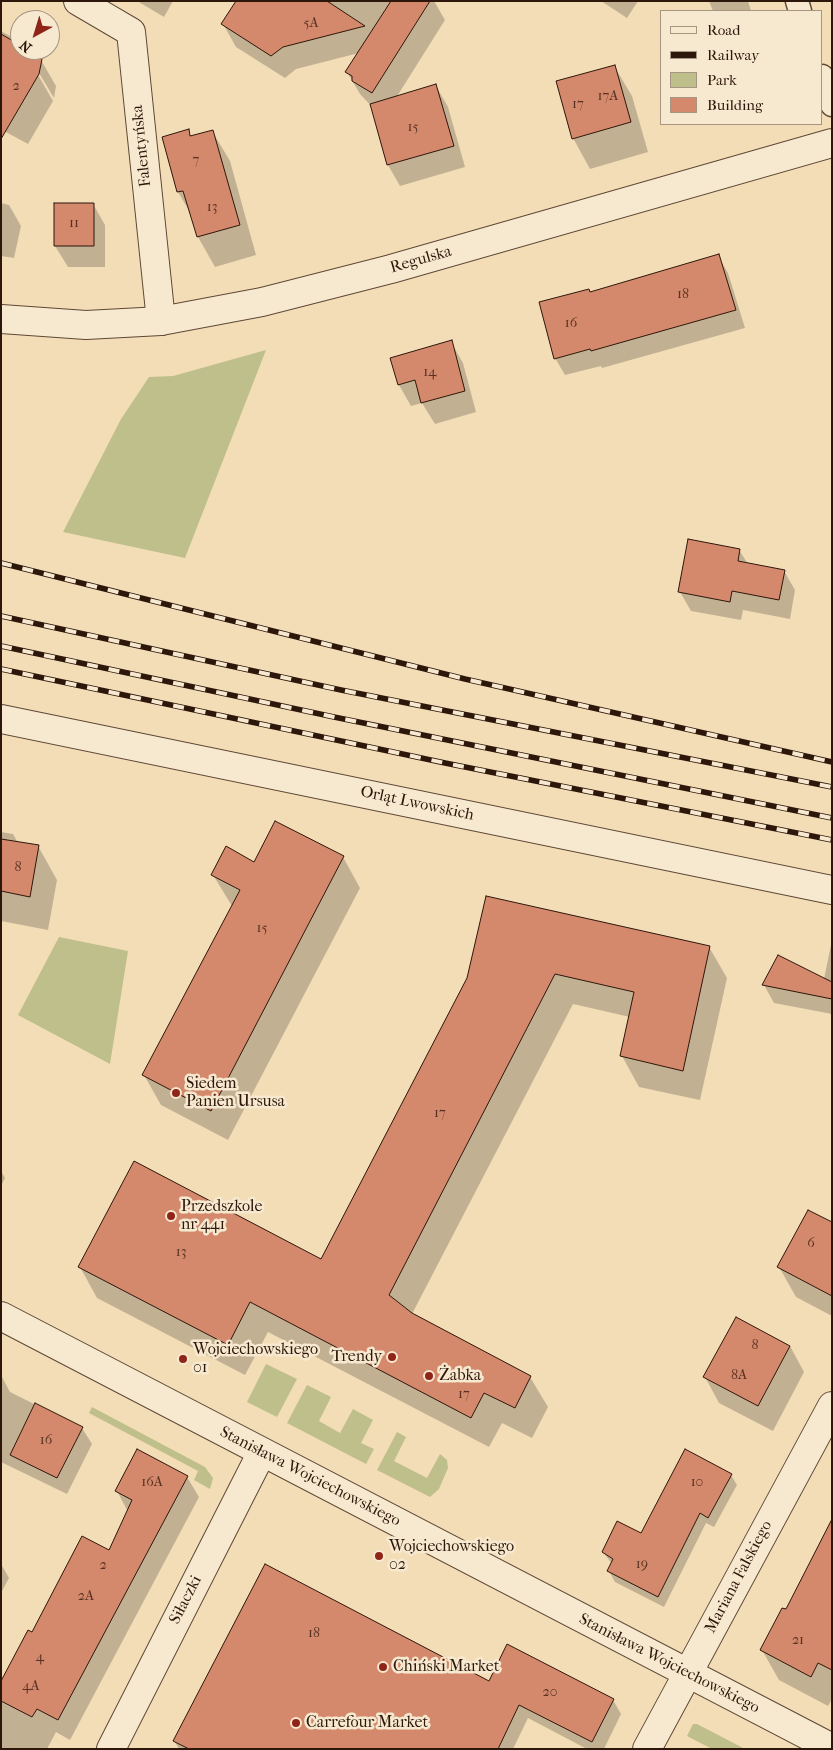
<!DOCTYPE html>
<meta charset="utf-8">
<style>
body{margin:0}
#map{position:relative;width:833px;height:1750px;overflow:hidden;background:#f3ddb7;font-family:"IM FELL French Canon",serif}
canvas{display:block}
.frame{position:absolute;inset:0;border:2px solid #2d160a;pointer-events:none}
.legend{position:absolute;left:660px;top:10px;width:162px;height:115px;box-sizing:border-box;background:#f7e9d0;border:1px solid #a69581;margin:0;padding:6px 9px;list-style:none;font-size:15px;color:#2d160a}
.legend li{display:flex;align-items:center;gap:10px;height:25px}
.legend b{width:25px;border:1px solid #a69581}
.north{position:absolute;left:10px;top:10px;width:50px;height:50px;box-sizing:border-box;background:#f7e9d0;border:1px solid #a69581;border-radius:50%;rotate:219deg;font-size:14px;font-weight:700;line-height:20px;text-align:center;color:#2d160a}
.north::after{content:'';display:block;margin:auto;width:18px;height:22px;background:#8f2418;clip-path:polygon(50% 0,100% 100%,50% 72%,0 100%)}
</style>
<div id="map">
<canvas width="833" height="1750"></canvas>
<div class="frame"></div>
<ul class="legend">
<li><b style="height:6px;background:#f7e9d0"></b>Road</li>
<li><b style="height:6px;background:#2d160a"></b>Railway</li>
<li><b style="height:14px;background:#bfbf8b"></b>Park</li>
<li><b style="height:14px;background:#d4886c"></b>Building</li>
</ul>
<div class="north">N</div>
</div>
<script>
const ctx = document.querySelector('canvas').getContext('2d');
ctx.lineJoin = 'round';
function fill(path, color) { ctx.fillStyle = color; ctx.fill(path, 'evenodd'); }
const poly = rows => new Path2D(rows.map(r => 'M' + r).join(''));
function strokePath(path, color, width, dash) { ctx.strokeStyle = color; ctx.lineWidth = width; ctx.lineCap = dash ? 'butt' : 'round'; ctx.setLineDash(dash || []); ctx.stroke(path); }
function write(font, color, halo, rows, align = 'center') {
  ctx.font = font + ' "IM FELL French Canon",serif'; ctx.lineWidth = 5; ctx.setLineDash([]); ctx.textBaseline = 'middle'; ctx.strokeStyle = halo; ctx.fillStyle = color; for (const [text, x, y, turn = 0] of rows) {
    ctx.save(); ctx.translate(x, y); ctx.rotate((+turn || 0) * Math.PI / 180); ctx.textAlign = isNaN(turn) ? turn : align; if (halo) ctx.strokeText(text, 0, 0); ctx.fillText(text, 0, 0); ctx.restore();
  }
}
fill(poly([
 [266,350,185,558,63,532,121,419,149,377,173,376],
 [59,937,128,951,110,1064,18,1015],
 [266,1364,297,1379,277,1417,247,1402],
 [307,1385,331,1397,319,1421,340,1433,353,1409,373,1420,361,1443,374,1449,366,1464,287,1423],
 [92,1407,205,1467,213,1478,210,1489,194,1480,198,1471,89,1413],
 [397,1432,406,1437,394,1461,427,1478,440,1454,447,1460,448,1468,439,1489,430,1497,377,1470],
 [693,1724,697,1724,745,1749,712,1749,687,1736]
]), '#bfbf8b');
fill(poly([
 [137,1,173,1,164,17],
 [288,1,434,1,445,20,396,98,436,86,448,107,465,167,400,186,388,165,372,107,360,94,347,72,359,53,296,69,285,78,236,47,223,24],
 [601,1,638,1,627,18],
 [709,1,748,1,751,11,713,11],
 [1,31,19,41,20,50,26,50,41,60,56,86,54,98,39,73,37,73,53,101,28,144,6,132,1,133],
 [614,66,632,96,648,152,590,169,573,138],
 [188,131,191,137,212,131,230,161,256,255,215,267,198,237,191,214,178,192,164,138],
 [1,203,9,205,21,226,14,258,1,256],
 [93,204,105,225,105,267,68,267,55,246],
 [718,256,728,273,745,328,602,368,601,366,565,375,555,358,590,293],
 [451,342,463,363,476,412,435,424,422,403,411,406,399,385],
 [739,550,748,564,784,571,795,590,790,619,743,610,741,620,691,611,680,592],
 [1,832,13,834,18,843,38,846,57,880,48,930,1,921],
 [343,857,360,888,228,1140,161,1105,144,1075,232,906,213,875,254,863],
 [831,945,832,1014,774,1003,764,985,824,979],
 [709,947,727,978,700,1100,639,1087,622,1056,630,1017,573,1004,412,1314,530,1377,548,1407,532,1438,502,1423,489,1447,268,1332,245,1375,97,1298,80,1267,322,1260,469,978],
 [1,1171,5,1178,1,1186],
 [832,1223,832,1316,796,1297,779,1267],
 [790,1346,804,1372,773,1431,719,1403,705,1377],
 [2,1377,10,1392,82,1428,92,1444,67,1494,1,1462],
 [731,1475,737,1485,714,1527,706,1523,664,1607,615,1582,609,1571,612,1564,603,1552,641,1534],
 [187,1477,199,1497,70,1740,56,1732,47,1749,1,1749,1,1683,32,1634,110,1551,128,1512,117,1491],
 [832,1527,832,1699,828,1706,779,1680,762,1650,786,1611],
 [1,1564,9,1578,1,1593],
 [489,1682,613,1700,621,1714,604,1749,587,1749,528,1718,513,1749,179,1749,174,1740]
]), '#0003');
const building = poly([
 [236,1,327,1,365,26,283,47,271,56,221,24,236,1],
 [391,1,430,1,372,93,352,81,352,76,345,72,391,1],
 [1,34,20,45,20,50,28,50,42,59,39,74,1,139,1,34],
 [615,65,631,122,572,139,556,81,615,65],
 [436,84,454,146,387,165,370,104,436,84],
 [189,129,190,136,213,130,240,225,197,237,183,191,177,192,162,137,189,129],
 [54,203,94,203,94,246,54,246,54,203],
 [719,254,736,310,591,351,590,349,554,359,539,302,589,289,590,292,719,254],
 [452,340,465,391,421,403,415,380,398,385,390,358,452,340],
 [688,539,740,549,738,561,785,570,779,600,732,591,730,602,678,592,688,539],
 [275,821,344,856,211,1111,142,1075,240,890,211,875,226,846,254,862,275,821],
 [1,839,39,845,30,897,1,891,1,839],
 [486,896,710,946,683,1071,620,1056,634,992,555,974,389,1295,412,1313,531,1376,515,1408,484,1393,471,1418,250,1302,228,1345,78,1267,134,1161,321,1259,467,978,486,896],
 [778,955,832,982,832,999,762,985,778,955],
 [808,1210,832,1222,832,1296,777,1267,808,1210],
 [736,1317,790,1346,758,1406,703,1377,736,1317],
 [35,1403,83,1427,57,1478,10,1455,35,1403],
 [137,1449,188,1476,58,1720,37,1709,32,1717,1,1701,1,1681,28,1630,32,1632,82,1536,109,1550,132,1500,115,1491,137,1449],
 [685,1449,732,1474,708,1518,700,1513,658,1597,607,1571,613,1559,602,1552,617,1521,641,1533,685,1449],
 [832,1519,832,1670,818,1663,811,1677,760,1650,782,1608,786,1609,832,1519],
 [265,1564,489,1681,507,1644,614,1699,592,1742,519,1705,498,1749,189,1749,173,1741,265,1564]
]);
fill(building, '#d4886c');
strokePath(building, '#2d160a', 1);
const service = poly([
 [797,1,800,11],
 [822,76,832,105]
]);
const minor = poly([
 [78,1,131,32,161,321],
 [1,719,832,890],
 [111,1749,262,1452],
 [647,1749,832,1406]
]);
const tertiary = poly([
 [1,319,86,325,161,321,262,302,391,269,832,143],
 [1,1316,832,1748]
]);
strokePath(service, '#5e4835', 25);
strokePath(minor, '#5e4835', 30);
strokePath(tertiary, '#5e4835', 30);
strokePath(service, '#f7e9d0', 22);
strokePath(minor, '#f7e9d0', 28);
strokePath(tertiary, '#f7e9d0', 28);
const rail = poly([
 [1,563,465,679,832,762],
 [1,616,341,690,832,787],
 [1,646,334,717,832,818],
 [1,669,445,763,832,840]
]);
strokePath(rail, '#2d160a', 5.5);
strokePath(rail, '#f7e9d0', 4, [11]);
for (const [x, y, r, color] of [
 [176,1093,5,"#8f2418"],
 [171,1216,5,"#8f2418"],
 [392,1357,5,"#8f2418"],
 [183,1359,5,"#8f2418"],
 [429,1376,5,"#8f2418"],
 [379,1556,5,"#8f2418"],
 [383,1667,5,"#8f2418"],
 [296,1723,5,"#8f2418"]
]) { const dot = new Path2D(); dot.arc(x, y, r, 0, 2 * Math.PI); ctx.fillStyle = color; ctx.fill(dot); strokePath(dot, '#f7e9d0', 2); }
write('14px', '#573222', null, [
 ["5A",311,24],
 ["2",16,87],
 ["17A",608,97],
 ["17",578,105],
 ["15",413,128],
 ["7",196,161],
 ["13",212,208],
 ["11",74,224],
 ["18",683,295],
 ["16",571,324],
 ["14",430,373],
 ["8",18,868],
 ["15",262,929],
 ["17",440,1114],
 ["6",811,1244],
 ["13",181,1253],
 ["8",755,1346],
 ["8A",739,1376],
 ["17",464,1395],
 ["16",46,1441],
 ["16A",152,1483],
 ["10",697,1483],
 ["19",642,1565],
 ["2",103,1566],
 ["2A",86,1597],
 ["18",314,1634],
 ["21",798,1641],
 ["4",40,1658],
 ["4A",31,1687],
 ["20",550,1693]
]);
write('16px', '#2d160a', '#f7e9d0', [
 ["Falentyńska",142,146,-96],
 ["Regulska",421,260,-16],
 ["Orląt Lwowskich",417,804,12],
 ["Stanisława Wojciechowskiego",310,1477,27],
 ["Mariana Falskiego",739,1577,-62],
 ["Siłaczki",186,1600,-63],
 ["Stanisława Wojciechowskiego",669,1664,27]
]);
write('16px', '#2d160a', '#f7e9d0', [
 ["Siedem",186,1084],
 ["Panien Ursusa",186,1102],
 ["Przedszkole",181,1207],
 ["nr 441",181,1225],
 ["Wojciechowskiego",193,1350],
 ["01",193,1368],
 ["Trendy",382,1357,"right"],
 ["Żabka",439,1376],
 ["Wojciechowskiego",389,1547],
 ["02",389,1565],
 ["Chiński Market",393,1667],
 ["Carrefour Market",306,1723]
], 'left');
</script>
